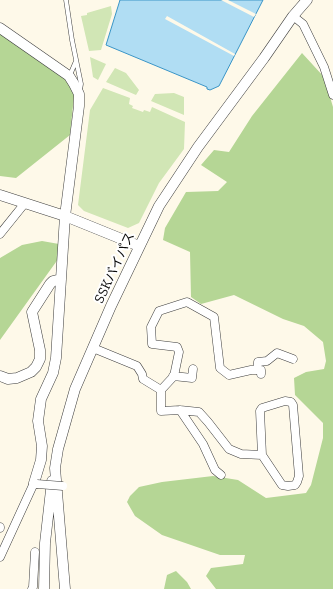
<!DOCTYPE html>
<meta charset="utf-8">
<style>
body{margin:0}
canvas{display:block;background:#fef9e9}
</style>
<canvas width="333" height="589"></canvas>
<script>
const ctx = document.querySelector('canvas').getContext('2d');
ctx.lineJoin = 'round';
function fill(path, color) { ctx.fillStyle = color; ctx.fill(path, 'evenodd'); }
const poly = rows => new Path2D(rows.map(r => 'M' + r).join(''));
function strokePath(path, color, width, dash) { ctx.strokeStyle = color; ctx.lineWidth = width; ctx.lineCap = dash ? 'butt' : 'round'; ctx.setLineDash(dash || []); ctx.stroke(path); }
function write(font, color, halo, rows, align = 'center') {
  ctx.font = font + ' Bitter,"Noto Sans JP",serif'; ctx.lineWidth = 4; ctx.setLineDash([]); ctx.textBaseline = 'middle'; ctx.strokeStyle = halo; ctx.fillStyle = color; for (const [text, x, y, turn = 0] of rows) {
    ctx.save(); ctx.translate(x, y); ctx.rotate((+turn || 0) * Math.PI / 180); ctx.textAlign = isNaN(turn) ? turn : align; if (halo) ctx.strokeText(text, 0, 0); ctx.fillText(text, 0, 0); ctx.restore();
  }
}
fill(poly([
 [111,6,112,14,101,50,89,51,81,16,87,15,87,13],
 [90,57,106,64,98,80,93,77],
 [115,68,126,73,139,90,136,95,106,82],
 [103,88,130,98,129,104,133,106,132,108,143,112,144,110,150,112,152,107,185,122,184,149,159,183,139,223,128,228,84,211,78,205,90,110],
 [174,93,184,97,184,115,151,101,155,94]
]), '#d1e6b5');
fill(poly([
 [0,31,56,70,70,85,74,96,70,135,16,178,0,176],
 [302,53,324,77,333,107,333,589,216,589,206,576,211,568,243,564,245,555,220,555,162,535,135,516,127,502,130,496,139,487,162,482,213,476,238,480,266,498,306,493,311,485,323,438,323,423,295,395,294,378,306,372,324,369,326,361,323,342,304,326,283,319,234,295,201,304,191,297,190,252,163,240,165,228,186,192,218,191,227,182,201,165,214,150,229,152,252,116],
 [42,241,59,244,63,249,56,262,0,340,0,258,22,245],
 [176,571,187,582,191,589,164,589,167,575]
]), '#b5d695');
const water = poly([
 [120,0,263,0,219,86,210,90,207,89,207,87,106,45,120,0]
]);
fill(water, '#b0ddf3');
strokePath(water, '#3a95c7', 1);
fill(poly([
 [221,0,228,0,256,14,254,17],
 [167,16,235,54,234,56,165,19]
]), '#fef9e9');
const service = poly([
 [66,0,72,40,81,84,80,90],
 [70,75,76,61]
]);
const minor = poly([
 [293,16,303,24,324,67,333,95],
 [0,234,25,203],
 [93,348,137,366,142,374,143,379,161,390,161,411,180,410,199,412,208,422,229,449,241,454,262,455,282,485,288,486,295,485,297,482,299,476,293,405,291,402,285,401,262,408,260,411,262,455],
 [257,370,258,362,267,361,277,353,293,359],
 [173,376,192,378,193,369],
 [161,390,174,376,179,352,177,347,152,344,151,327,159,311,187,302,214,317,220,368,229,375,251,370,261,370,261,374],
 [180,410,203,444,215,470,221,475],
 [0,528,0,527],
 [0,557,34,483,37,484],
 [32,589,33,587,35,552]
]);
const tertiary = poly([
 [0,28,69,76,74,84,79,94,79,106,65,216,56,358,53,373,41,399,38,421,42,446,41,460,34,483],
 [0,195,65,216,139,246],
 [0,376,8,379,17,378,31,372,36,367,40,359,40,350,32,312,50,284,53,281,61,279],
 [44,589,45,543,52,481],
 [65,589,55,468,58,449,75,389,111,306,159,206,198,147,264,58,293,16,307,0]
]);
strokePath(service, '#3e3e3e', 5);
strokePath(minor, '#3e3e3e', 9);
strokePath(tertiary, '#3e3e3e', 11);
strokePath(service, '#fff', 4);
strokePath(minor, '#fff', 8);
strokePath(tertiary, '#fff', 10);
const minorBridge = poly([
 [37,484,63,486]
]);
strokePath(minorBridge, '#3e3e3e', 9, []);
strokePath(minorBridge, '#fff', 8);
write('13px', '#0b0b0b', '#fff', [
 ["SSKバイパス",115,268,-65]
]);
</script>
